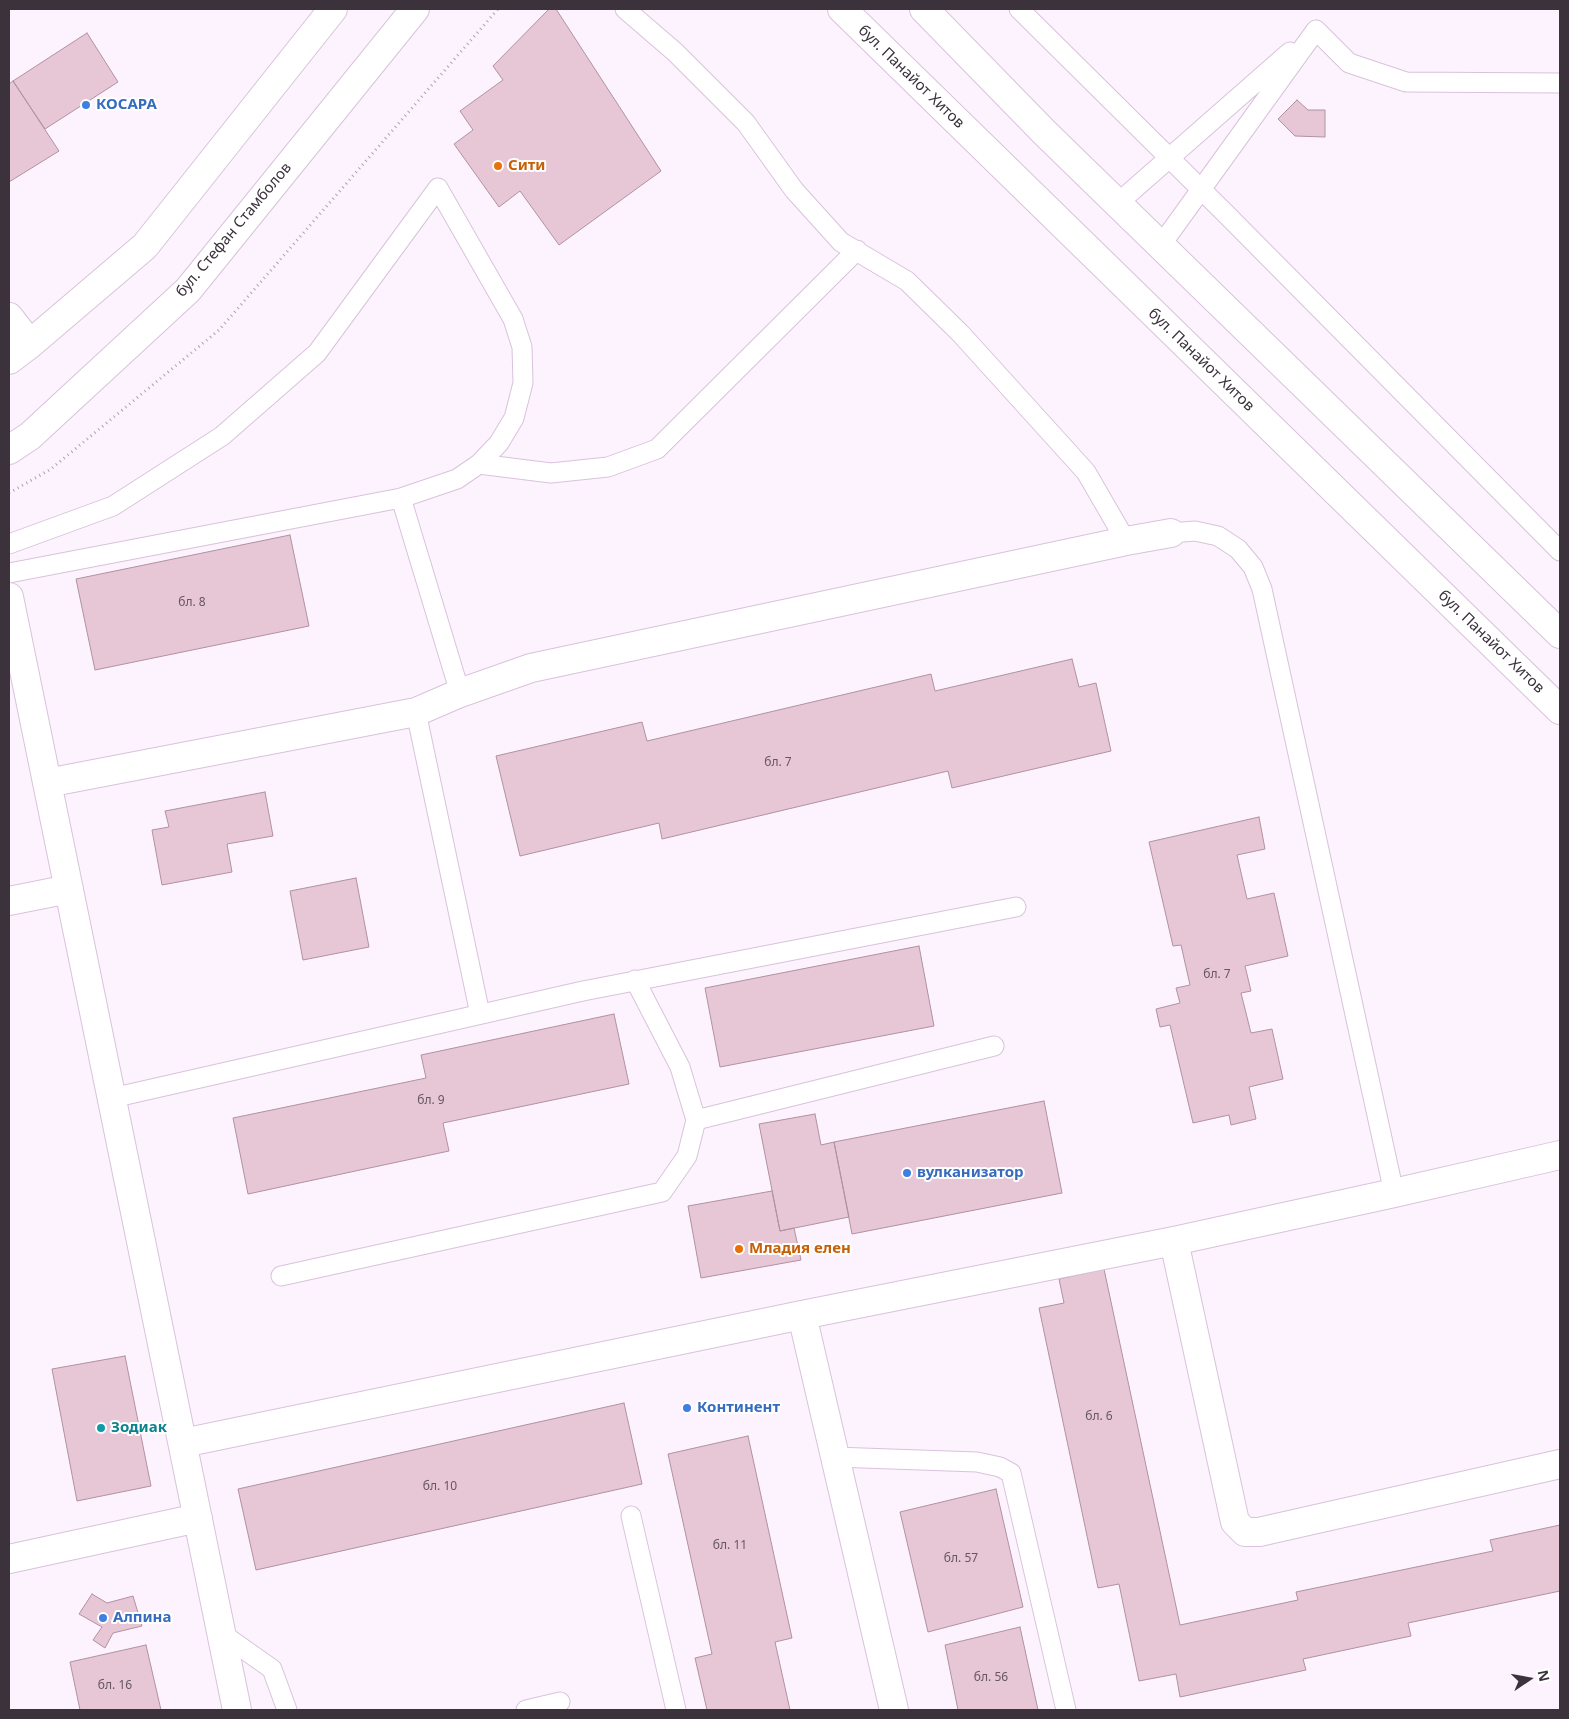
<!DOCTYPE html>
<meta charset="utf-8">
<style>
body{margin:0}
#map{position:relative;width:1569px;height:1719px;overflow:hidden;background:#fdf3fe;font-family:"Noto Sans",sans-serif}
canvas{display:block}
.frame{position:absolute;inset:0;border:10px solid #3b323c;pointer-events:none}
.north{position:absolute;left:1504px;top:1654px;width:50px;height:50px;-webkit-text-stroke:4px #fff;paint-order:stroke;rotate:78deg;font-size:14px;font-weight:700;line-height:20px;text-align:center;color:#3b323c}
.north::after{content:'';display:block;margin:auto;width:18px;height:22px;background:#3b323c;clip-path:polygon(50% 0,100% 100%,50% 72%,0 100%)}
</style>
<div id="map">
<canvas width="1569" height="1719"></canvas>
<div class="frame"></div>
<div class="north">N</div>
</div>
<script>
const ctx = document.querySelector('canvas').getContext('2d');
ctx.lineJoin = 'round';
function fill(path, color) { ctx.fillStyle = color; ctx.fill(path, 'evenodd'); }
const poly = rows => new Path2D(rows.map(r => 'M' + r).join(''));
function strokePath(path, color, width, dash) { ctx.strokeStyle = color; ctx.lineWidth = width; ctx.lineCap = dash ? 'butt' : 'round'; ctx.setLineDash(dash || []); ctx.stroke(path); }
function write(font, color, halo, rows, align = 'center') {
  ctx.font = font + ' "Noto Sans",sans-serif'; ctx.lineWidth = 4; ctx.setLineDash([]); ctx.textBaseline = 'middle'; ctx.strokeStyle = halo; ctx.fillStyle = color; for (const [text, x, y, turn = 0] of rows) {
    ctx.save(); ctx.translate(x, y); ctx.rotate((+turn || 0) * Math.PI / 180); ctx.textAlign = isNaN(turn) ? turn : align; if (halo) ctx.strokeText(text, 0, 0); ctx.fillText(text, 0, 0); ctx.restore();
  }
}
const building = poly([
 [549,9,556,9,661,171,559,245,520,191,499,207,454,144,473,130,460,111,503,80,493,66,549,9],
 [87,33,118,82,45,129,13,81,87,33],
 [13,81,59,151,9,182,9,84,13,81],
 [1297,100,1308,110,1325,110,1325,137,1295,136,1278,119,1297,100],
 [290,535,309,626,95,670,76,579,290,535],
 [1072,659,1079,687,1096,683,1111,751,952,788,948,771,662,839,659,823,520,856,496,756,642,722,647,741,931,674,935,691,1072,659],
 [265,792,273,836,227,844,232,872,162,885,152,830,169,827,165,811,265,792],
 [1259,817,1265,849,1237,855,1247,899,1274,893,1288,956,1245,966,1251,991,1241,993,1251,1033,1272,1029,1283,1079,1249,1087,1256,1119,1231,1125,1229,1115,1193,1123,1170,1025,1160,1027,1156,1009,1180,1003,1176,988,1190,985,1181,945,1173,946,1149,842,1259,817],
 [356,878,369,947,303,960,290,891,356,878],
 [919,946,934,1026,720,1067,705,988,919,946],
 [614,1014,629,1084,443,1123,449,1151,248,1194,233,1118,426,1078,421,1055,614,1014],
 [1044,1101,1062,1193,852,1234,834,1142,1044,1101],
 [815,1114,821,1145,834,1142,849,1217,780,1231,759,1124,815,1114],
 [772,1191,780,1231,794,1228,801,1260,701,1278,688,1206,772,1191],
 [1104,1269,1180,1625,1298,1600,1296,1592,1493,1551,1490,1540,1560,1525,1560,1591,1408,1623,1411,1636,1303,1659,1306,1670,1180,1697,1176,1674,1139,1681,1119,1584,1098,1588,1039,1308,1064,1303,1059,1279,1104,1269],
 [125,1356,151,1486,77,1501,52,1369,125,1356],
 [624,1403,642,1484,256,1570,238,1489,624,1403],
 [748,1436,792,1638,775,1642,790,1710,707,1710,695,1658,712,1654,668,1454,748,1436],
 [996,1489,1023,1607,928,1632,900,1512,996,1489],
 [92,1594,107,1603,133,1596,142,1626,113,1633,105,1648,93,1640,102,1627,79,1614,92,1594],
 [1020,1627,1038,1710,958,1710,945,1645,1020,1627],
 [146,1645,161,1710,80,1710,70,1662,146,1645]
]);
fill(building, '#e7c6d6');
strokePath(building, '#b091a0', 1);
const service = poly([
 [625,9,675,52,746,123,794,190,841,242,907,281,961,334,1086,472,1126,541],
 [1019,9,1227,215,1560,551],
 [1316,30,1349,63,1406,82,1560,83],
 [1118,203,1290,52],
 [1161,245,1316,30],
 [479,464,551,473,608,467,657,449,857,250],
 [1171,533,1195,531,1218,536,1238,549,1253,567,1262,589,1394,1193],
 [9,544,113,506,222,436,317,353,438,188,513,319,522,347,523,383,514,418,499,443,479,464,457,479,401,498],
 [9,573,401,498,460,693],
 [416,712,480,1014],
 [112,1098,583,991,1016,907],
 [696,1120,994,1046],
 [281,1276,662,1192,687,1156,696,1120,680,1067,635,980],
 [834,1457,977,1462,1000,1467,1011,1473,1066,1710],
 [631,1516,676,1710],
 [221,1633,272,1669,287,1710],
 [526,1710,560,1702]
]);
const minor = poly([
 [9,317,30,344],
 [9,597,237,1710],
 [47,783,416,712,460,693,531,668,1126,541,1171,533],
 [9,901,69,889],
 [1174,1241,1235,1522,1245,1532,1259,1532,1560,1464],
 [802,1315,894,1710],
 [183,1443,802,1315,1174,1241,1394,1193,1560,1155],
 [9,1559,198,1518]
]);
const tertiary = poly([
 [842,9,1560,710],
 [924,9,1045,133,1560,634]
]);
const secondary = poly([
 [9,360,30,344,145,246,333,9],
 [9,450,30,436,188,290,415,9]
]);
strokePath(service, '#d9c2dc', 21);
strokePath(minor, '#d9c2dc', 30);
strokePath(tertiary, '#d9c2dc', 30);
strokePath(secondary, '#d9c2dc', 30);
strokePath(poly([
 [9,493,51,469,219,330,498,9]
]), '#aca3ad', 3, [1, 4]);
strokePath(service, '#fff', 19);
strokePath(minor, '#fff', 28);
strokePath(tertiary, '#fff', 28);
strokePath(secondary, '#fff', 28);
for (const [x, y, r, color] of [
 [86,105,5,"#3f7fe0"],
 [498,166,5,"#e8710a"],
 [907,1173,5,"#3f7fe0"],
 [739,1249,5,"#e8710a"],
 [687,1408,5,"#3f7fe0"],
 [101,1428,5,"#0f9aa8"],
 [103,1618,5,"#3f7fe0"]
]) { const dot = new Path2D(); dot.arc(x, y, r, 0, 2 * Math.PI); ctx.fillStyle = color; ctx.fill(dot); strokePath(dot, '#fff', 2); }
write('12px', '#665762', null, [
 ["бл. 8",192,603],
 ["бл. 7",778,763],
 ["бл. 7",1217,975],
 ["бл. 9",431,1101],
 ["бл. 6",1099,1417],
 ["бл. 10",440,1487],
 ["бл. 11",730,1546],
 ["бл. 57",961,1559],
 ["бл. 56",991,1678],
 ["бл. 16",115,1686]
]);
write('15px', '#3b323c', '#fff', [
 ["бул. Панайот Хитов",911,77,44],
 ["бул. Стефан Стамболов",234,230,-50],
 ["бул. Панайот Хитов",1201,360,44],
 ["бул. Панайот Хитов",1491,642,44]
]);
write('bold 15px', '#366cbe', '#fff', [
 ["КОСАРА",96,105],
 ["вулканизатор",917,1173],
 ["Континент",697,1408],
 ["Алпина",113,1618]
], 'left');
write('bold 15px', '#c56008', '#fff', [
 ["Сити",508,166],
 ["Младия елен",749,1249]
], 'left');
write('bold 15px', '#0d838f', '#fff', [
 ["Зодиак",111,1428]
], 'left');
</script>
